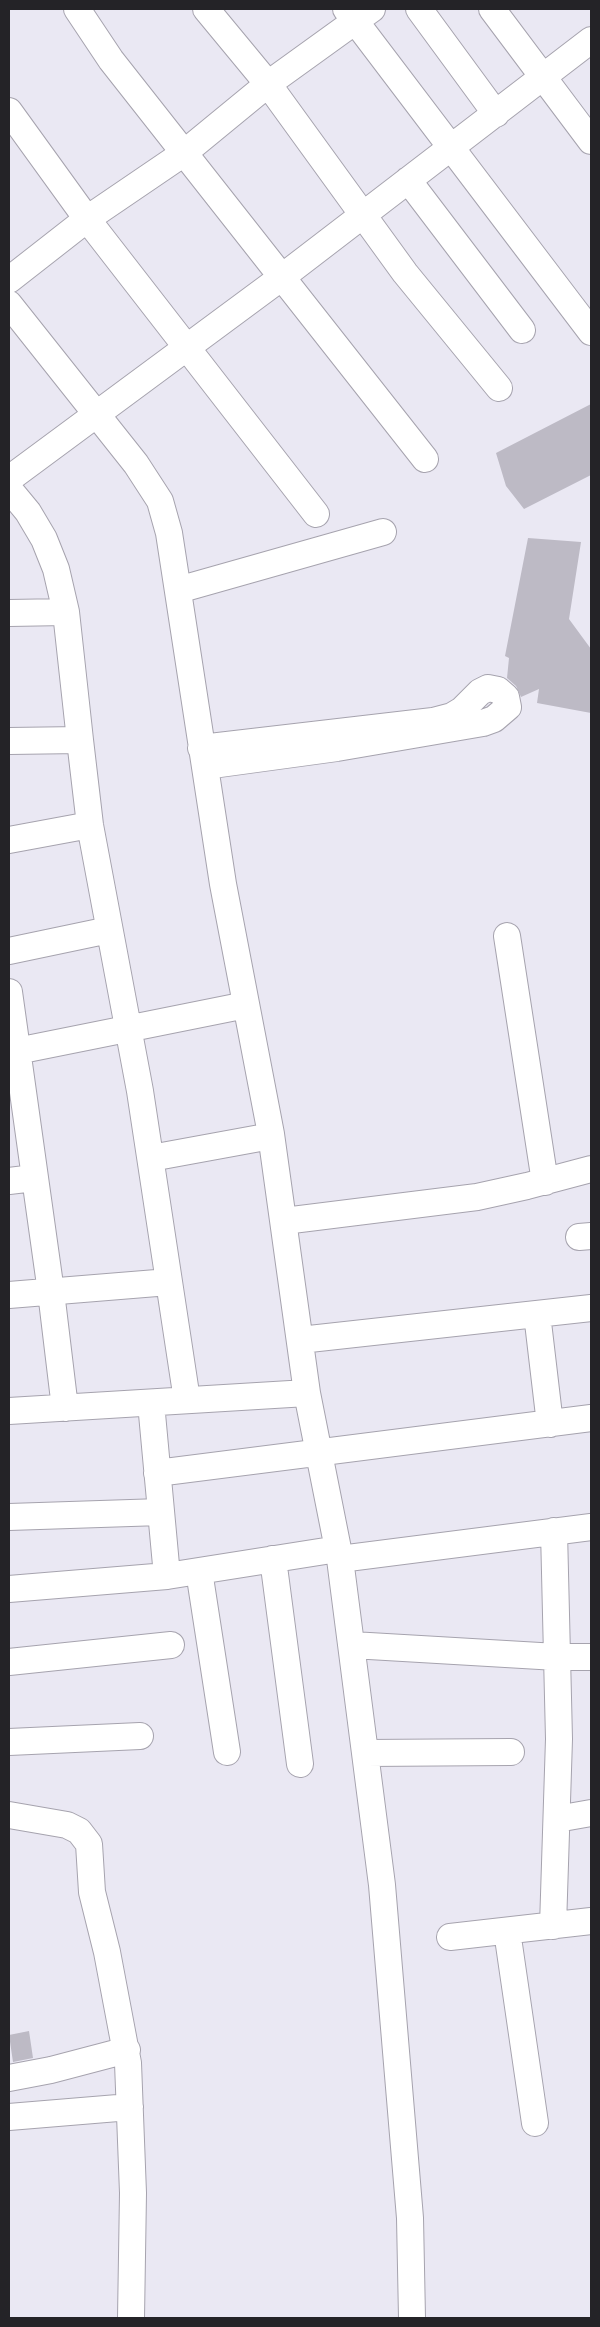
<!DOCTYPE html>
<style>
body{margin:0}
#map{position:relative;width:600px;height:2327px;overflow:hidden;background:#eae8f3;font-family:Raleway,sans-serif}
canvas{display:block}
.frame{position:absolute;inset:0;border:10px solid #242327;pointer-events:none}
</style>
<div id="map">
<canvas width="600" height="2327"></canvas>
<div class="frame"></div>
</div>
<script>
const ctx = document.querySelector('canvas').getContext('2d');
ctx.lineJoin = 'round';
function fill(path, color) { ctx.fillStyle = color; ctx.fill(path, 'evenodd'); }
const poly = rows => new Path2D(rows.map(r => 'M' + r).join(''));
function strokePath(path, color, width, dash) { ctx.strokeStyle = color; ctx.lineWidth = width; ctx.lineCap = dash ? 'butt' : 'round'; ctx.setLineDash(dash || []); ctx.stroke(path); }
fill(poly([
 [591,404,591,475,524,509,506,486,496,453],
 [528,538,581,542,569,619,591,649,591,713,537,703,539,689,521,697,516,686,507,678,509,658,505,656],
 [29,2031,33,2058,13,2062,9,2035]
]), '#bdbac5');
const minor = poly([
 [77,9,111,60,425,459],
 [206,9,268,84,405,273,499,388],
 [346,9,591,332],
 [419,9,496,114],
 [492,9,591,141],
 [9,111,87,219,316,514],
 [408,180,522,330],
 [9,280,87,219,184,153,268,84,372,9],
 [9,304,136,464,160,501,169,533,223,884,271,1134,307,1393,340,1559,382,1885,410,2218,412,2318],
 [9,479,282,277,591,40],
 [9,489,28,512,44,539,56,569,66,612,80,740,9,741],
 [178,590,383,532],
 [9,613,66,612],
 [80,740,90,825,140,1091,187,1400],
 [201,748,433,721,452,716,462,710,480,692,488,688,498,690,506,697,508,707,494,719,483,723,337,748,205,766],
 [9,840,90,825],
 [507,936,545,1182],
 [9,951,109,930],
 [9,992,51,1292,65,1408],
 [17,1051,246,1005],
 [151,1158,271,1136],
 [9,1181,34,1178],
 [284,1221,477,1197,527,1186,591,1169],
 [579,1237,591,1236],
 [9,1295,169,1282],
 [537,1314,550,1424],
 [300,1340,591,1308],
 [151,1403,167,1576],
 [9,1411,307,1393],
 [157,1473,591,1418],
 [9,1517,161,1512],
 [273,1559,300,1764],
 [340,1559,591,1527],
 [199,1571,227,1752],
 [9,1589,167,1576,338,1549],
 [352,1645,557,1657,591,1657],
 [9,1662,171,1645],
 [9,1742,140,1736],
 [366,1753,511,1752],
 [9,1815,67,1825,79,1831,89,1844,92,1892,107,1952,128,2063,133,2193,131,2318],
 [557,1819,591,1813],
 [553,1926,559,1739,554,1531],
 [507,1931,535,2123],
 [450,1937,591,1921],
 [9,2078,51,2070,127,2050],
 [9,2117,130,2107]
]);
strokePath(minor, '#a6a3ae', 28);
strokePath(minor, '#fff', 26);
</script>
